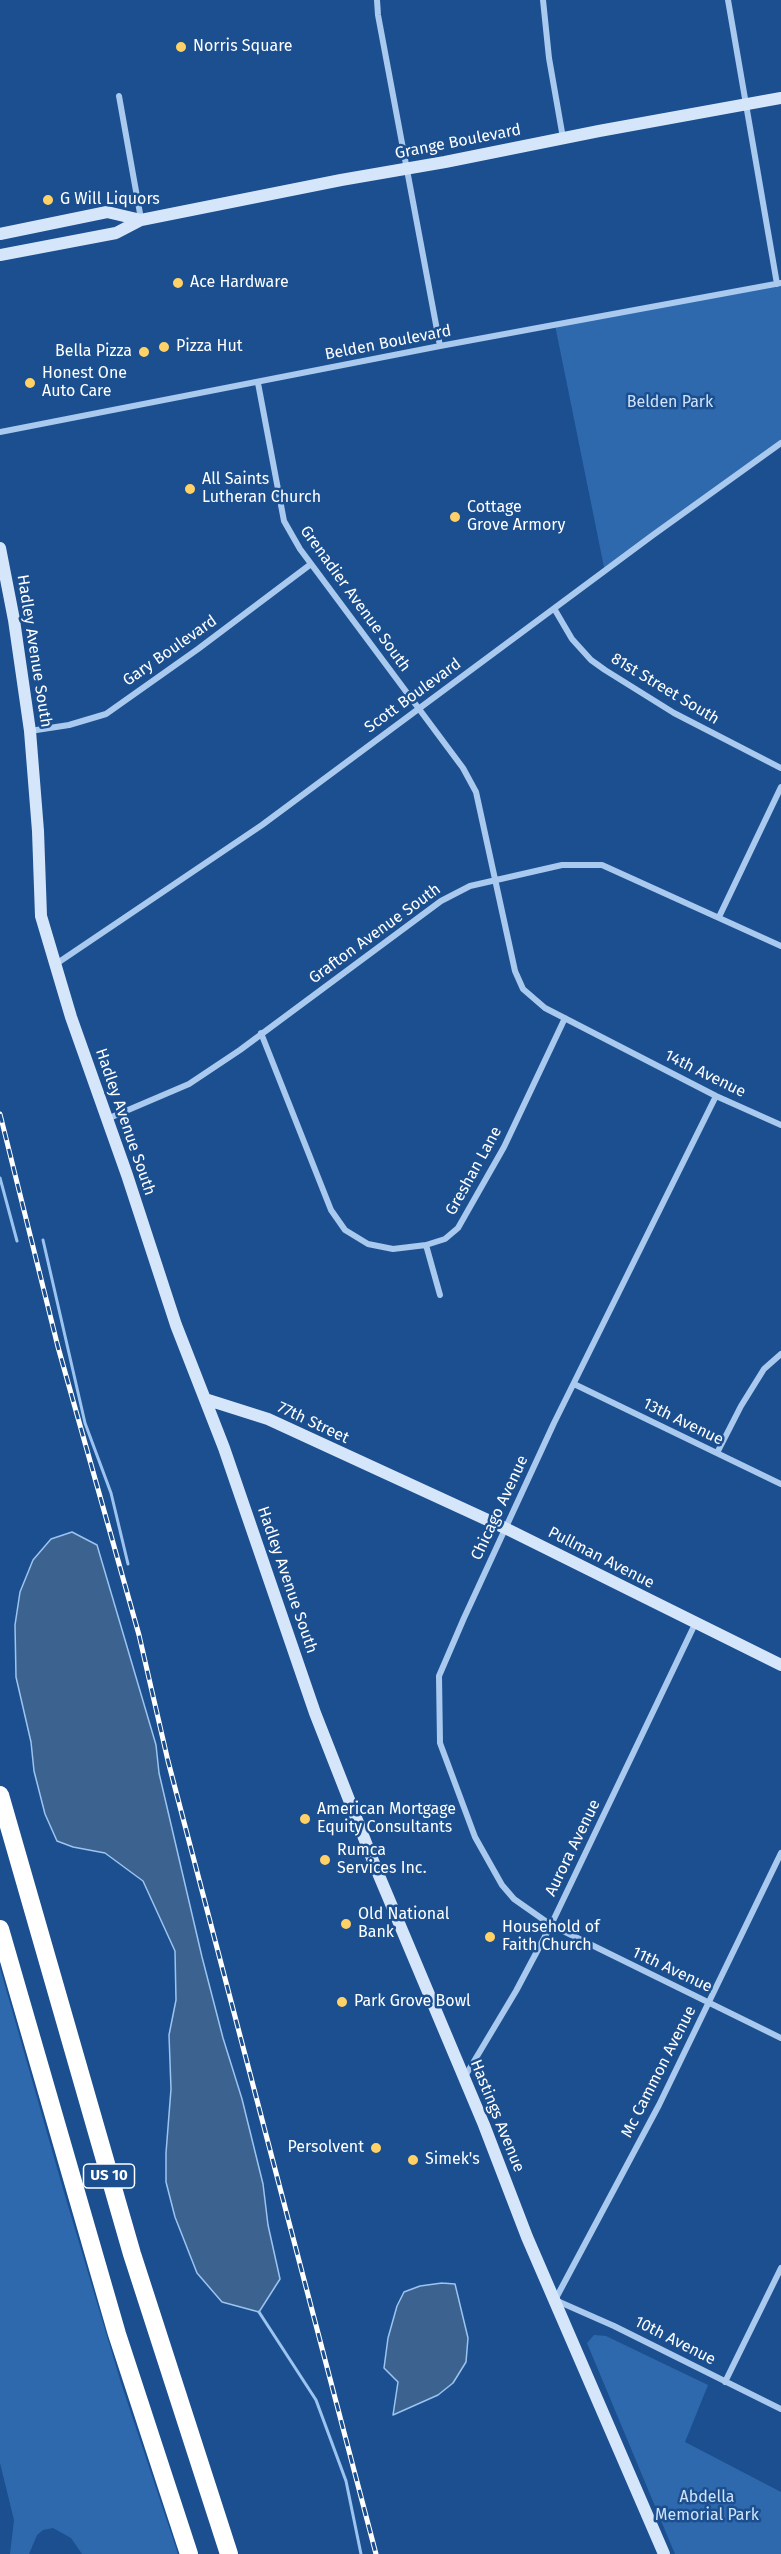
<!DOCTYPE html>
<style>
body{margin:0}
canvas{display:block;background:#1b4f8f}
</style>
<canvas width="781" height="2554"></canvas>
<script>
const ctx = document.querySelector('canvas').getContext('2d');
ctx.lineJoin = 'round';
function fill(path, color) { ctx.fillStyle = color; ctx.fill(path, 'evenodd'); }
const poly = rows => new Path2D(rows.map(r => 'M' + r).join(''));
function strokePath(path, color, width, dash) { ctx.strokeStyle = color; ctx.lineWidth = width; ctx.lineCap = dash ? 'butt' : 'round'; ctx.setLineDash(dash || []); ctx.stroke(path); }
function write(font, color, halo, rows, align = 'center') {
  ctx.font = font + ' "Fira Sans",sans-serif'; ctx.lineWidth = 5; ctx.setLineDash([]); ctx.textBaseline = 'middle'; ctx.strokeStyle = halo; ctx.fillStyle = color; for (const [text, x, y, turn = 0] of rows) {
    ctx.save(); ctx.translate(x, y); ctx.rotate((+turn || 0) * Math.PI / 180); ctx.textAlign = isNaN(turn) ? turn : align; if (halo) ctx.strokeText(text, 0, 0); ctx.fillText(text, 0, 0); ctx.restore();
  }
}
fill(poly([
 [781,283,781,443,605,572,555,325],
 [0,1968,63,2189,121,2383,178,2554,82,2554,71,2538,53,2528,43,2530,37,2535,29,2554,10,2554,14,2520,0,2463],
 [594,2335,606,2336,708,2385,685,2442,781,2492,781,2554,675,2554,587,2343]
]), '#2e69ad');
const water = poly([
 [72,1532,97,1545,156,1745,159,1773,202,1957,223,2038,242,2099,263,2184,268,2225,280,2279,259,2312,222,2302,197,2273,175,2217,166,2182,166,2153,171,2089,169,2035,176,2000,175,1951,143,1881,105,1853,73,1847,57,1841,45,1814,34,1771,31,1742,16,1677,15,1625,20,1592,33,1560,51,1539,72,1532],
 [442,2283,455,2284,468,2338,466,2362,453,2383,438,2395,393,2415,398,2382,384,2368,388,2338,397,2306,404,2292,420,2286,442,2283]
]);
fill(water, '#3c6290');
strokePath(water, '#9cc4f0', 1.5);
strokePath(poly([
 [0,1178,17,1241],
 [43,1240,85,1423,111,1493,128,1564],
 [259,2312,316,2400,346,2481,361,2554]
]), '#9cc4f0', 3);
strokePath(poly([
 [377,0,378,15,440,346],
 [543,0,549,58,563,138],
 [728,0,777,284],
 [119,96,141,219],
 [258,383,284,521,300,549,463,768,476,792,515,971,523,989,545,1008,716,1096,781,1125],
 [0,432,440,346,781,283],
 [555,610,572,639,591,660,605,670,674,713,781,768],
 [30,731,69,725,106,714,198,649,311,564],
 [719,917,781,787],
 [56,964,262,825,653,535,781,443],
 [261,1033,331,1210,345,1230,368,1244,393,1249,426,1245,445,1239,458,1228,504,1147,565,1018],
 [716,1096,554,1423,464,1618,439,1676,440,1743,475,1837,502,1885,514,1899,551,1925,781,2038],
 [107,1119,189,1084,240,1050,441,901,470,886,562,865,602,865,781,946],
 [426,1245,440,1295],
 [574,1384,781,1484],
 [717,1453,741,1406,764,1369,781,1354],
 [781,1853,659,2105,555,2300,614,2326,781,2409],
 [464,2078,516,1991,551,1925,695,1624],
 [725,2382,781,2268]
]), '#a9c9ee', 6);
strokePath(poly([
 [0,234,107,212,141,220],
 [0,255,116,233,141,220,341,180,445,162,599,131,781,98],
 [0,548,14,620,30,731,38,831,41,916,71,1017,127,1175,176,1325,224,1448,315,1713,375,1866,484,2125,527,2237,664,2554],
 [205,1399,268,1419,505,1528,781,1665]
]), '#d6e6fa', 12);
strokePath(poly([
 [0,1795,132,2254,229,2554],
 [0,1929,117,2334,189,2554]
]), '#fff', 18);
const rail = poly([
 [0,1114,58,1347,139,1635,168,1761,376,2554]
]);
strokePath(rail, '#fff', 5);
strokePath(rail, '#1b4f8f', 3, [9]);
for (const [x, y, r, color] of [
 [181,47,6,"#ffd166"],
 [48,200,6,"#ffd166"],
 [178,283,6,"#ffd166"],
 [164,347,6,"#ffd166"],
 [144,352,6,"#ffd166"],
 [30,383,6,"#ffd166"],
 [190,489,6,"#ffd166"],
 [455,517,6,"#ffd166"],
 [305,1819,6,"#ffd166"],
 [325,1860,6,"#ffd166"],
 [346,1924,6,"#ffd166"],
 [490,1937,6,"#ffd166"],
 [342,2002,6,"#ffd166"],
 [376,2148,6,"#ffd166"],
 [413,2160,6,"#ffd166"]
]) { const dot = new Path2D(); dot.arc(x, y, r, 0, 2 * Math.PI); ctx.fillStyle = color; ctx.fill(dot); strokePath(dot, '#1b4f8f', 2); }
for (const [x, y, w] of [
 [109,2176,51]
]) { const box = new Path2D(); box.roundRect(x - w / 2, y - 12, w, 24, 4.5); ctx.fillStyle = '#1b4f8f'; ctx.fill(box); strokePath(box, '#fff', 1.5); }
write('bold 15px', '#fff', null, [
 ["US 10",109,2176]
]);
write('16px', '#fff', '#1b4f8f', [
 ["Norris Square",193,47],
 ["G Will Liquors",60,200],
 ["Ace Hardware",190,283],
 ["Pizza Hut",176,347],
 ["Bella Pizza",132,352,"right"],
 ["Honest One",42,374],
 ["Auto Care",42,392],
 ["All Saints",202,480],
 ["Lutheran Church",202,498],
 ["Cottage",467,508],
 ["Grove Armory",467,526],
 ["American Mortgage",317,1810],
 ["Equity Consultants",317,1828],
 ["Rumca",337,1851],
 ["Services Inc.",337,1869],
 ["Old National",358,1915],
 ["Bank",358,1933],
 ["Household of",502,1928],
 ["Faith Church",502,1946],
 ["Park Grove Bowl",354,2002],
 ["Persolvent",364,2148,"right"],
 ["Simek's",425,2160]
], 'left');
write('16px', '#fff', '#1b4f8f', [
 ["Grange Boulevard",458,142,-11],
 ["Belden Boulevard",388,343,-11],
 ["Grenadier Avenue South",355,599,54],
 ["Hadley Avenue South",34,651,81],
 ["Gary Boulevard",170,651,-35],
 ["81st Street South",665,689,31],
 ["Scott Boulevard",413,696,-36],
 ["Grafton Avenue South",375,934,-36],
 ["14th Avenue",705,1074,26],
 ["Hadley Avenue South",125,1122,71],
 ["Greshan Lane",474,1171,-61],
 ["13th Avenue",683,1422,26],
 ["77th Street",313,1423,25],
 ["Chicago Avenue",500,1508,-65],
 ["Pullman Avenue",601,1558,27],
 ["Hadley Avenue South",287,1580,71],
 ["Aurora Avenue",573,1848,-64],
 ["11th Avenue",672,1970,25],
 ["Mc Cammon Avenue",659,2072,-63],
 ["Hastings Avenue",497,2116,68],
 ["10th Avenue",675,2341,27]
]);
write('16px', '#cfe3fa', '#1b4f8f', [
 ["Belden Park",670,403],
 ["Abdella",707,2498],
 ["Memorial Park",707,2516]
]);
</script>
